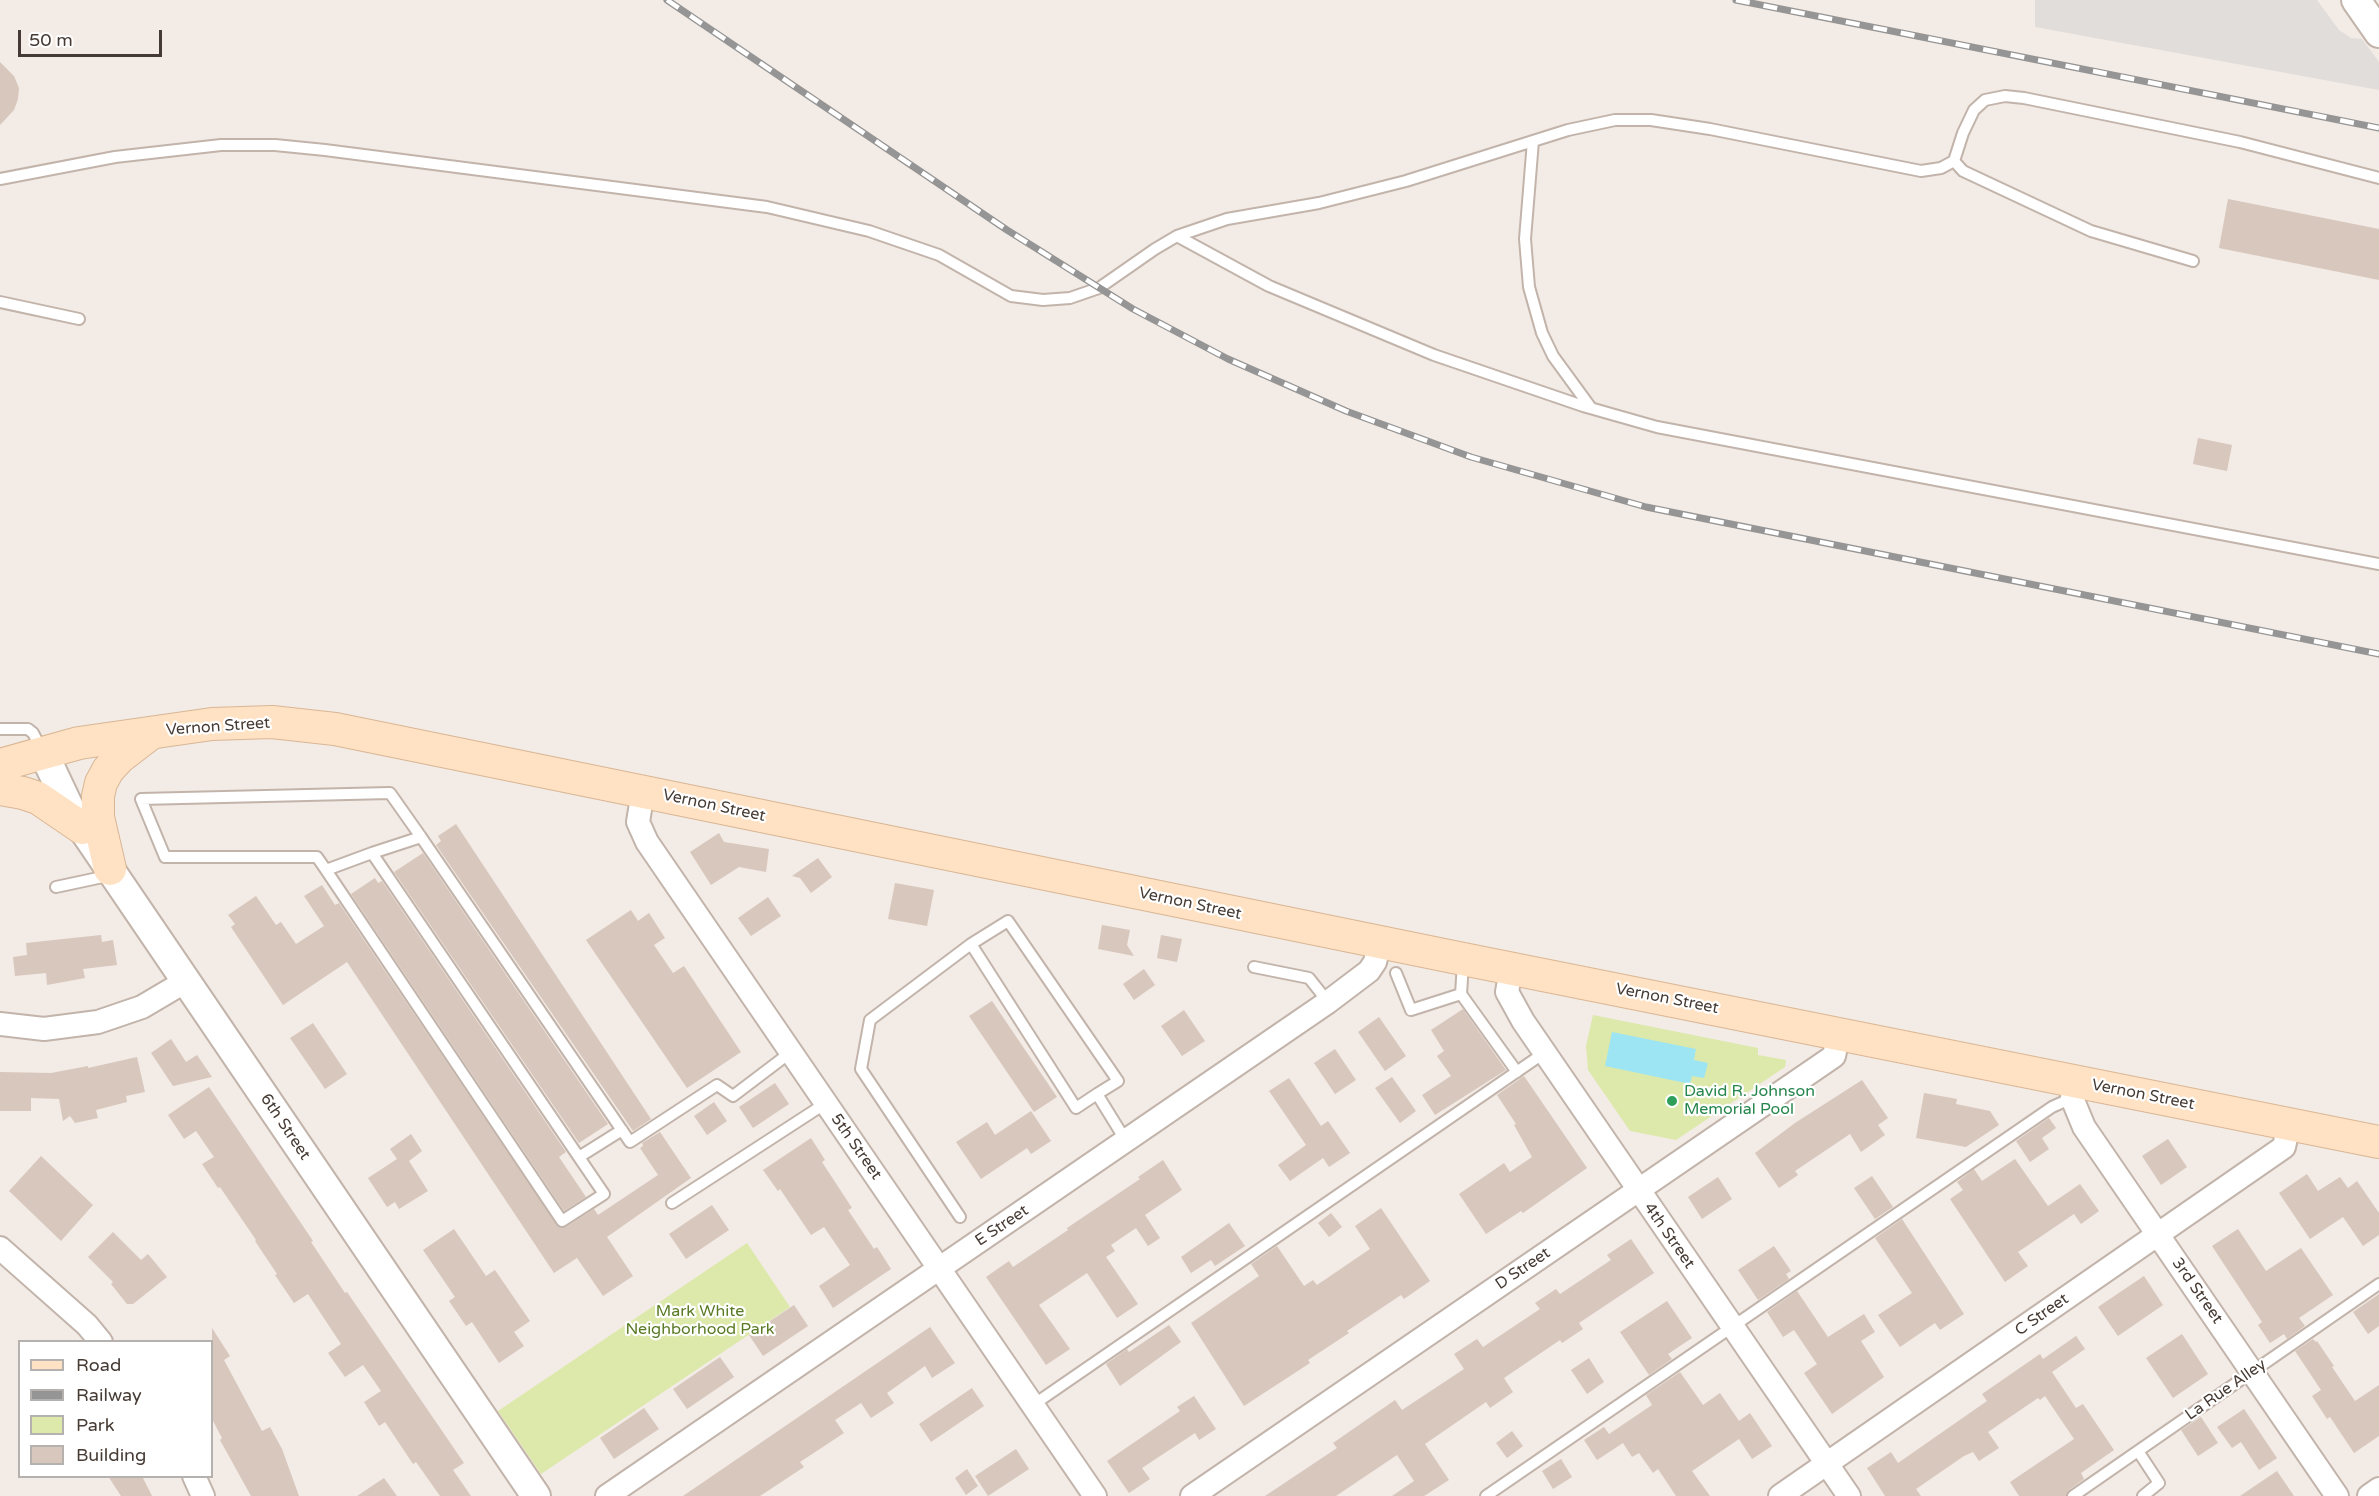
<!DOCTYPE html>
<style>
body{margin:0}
#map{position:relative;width:2379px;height:1496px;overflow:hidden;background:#f3ebe5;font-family:"Varela Round",sans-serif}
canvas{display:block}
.legend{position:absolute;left:18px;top:1340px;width:195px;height:138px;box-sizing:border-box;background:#fff;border:2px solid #b5b1ae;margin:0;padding:8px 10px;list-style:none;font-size:18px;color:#463b34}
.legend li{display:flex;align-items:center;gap:12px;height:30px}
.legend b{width:30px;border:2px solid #b5b1ae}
.scale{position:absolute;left:18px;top:30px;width:144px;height:27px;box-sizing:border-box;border:3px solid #463b34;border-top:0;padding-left:8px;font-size:18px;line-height:21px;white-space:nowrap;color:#463b34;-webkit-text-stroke:4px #fff;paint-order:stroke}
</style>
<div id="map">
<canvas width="2379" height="1496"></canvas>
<ul class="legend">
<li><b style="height:8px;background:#ffe2c3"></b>Road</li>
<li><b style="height:8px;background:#959595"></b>Railway</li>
<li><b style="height:16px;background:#dce9ab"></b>Park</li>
<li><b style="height:16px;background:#d8c7bd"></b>Building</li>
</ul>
<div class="scale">50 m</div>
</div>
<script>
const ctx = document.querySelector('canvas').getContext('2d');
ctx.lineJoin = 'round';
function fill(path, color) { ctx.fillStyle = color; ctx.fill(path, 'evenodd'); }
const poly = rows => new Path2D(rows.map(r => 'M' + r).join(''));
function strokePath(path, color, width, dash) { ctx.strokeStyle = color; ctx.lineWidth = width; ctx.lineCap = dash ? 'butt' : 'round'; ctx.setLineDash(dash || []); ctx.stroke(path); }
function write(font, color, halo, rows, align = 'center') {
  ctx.font = font + ' "Varela Round",sans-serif'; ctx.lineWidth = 4.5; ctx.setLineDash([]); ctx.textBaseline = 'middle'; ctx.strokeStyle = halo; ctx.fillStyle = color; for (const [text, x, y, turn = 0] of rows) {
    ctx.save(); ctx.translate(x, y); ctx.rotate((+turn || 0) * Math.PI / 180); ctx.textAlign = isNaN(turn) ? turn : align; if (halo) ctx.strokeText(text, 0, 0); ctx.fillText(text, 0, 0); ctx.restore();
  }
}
fill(poly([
 [1593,1015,1758,1048,1758,1055,1786,1060,1785,1067,1676,1140,1630,1131,1588,1070,1586,1046],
 [747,1243,790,1307,541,1474,498,1411]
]), '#dce9ab');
fill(poly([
 [2035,0,2317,0,2339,30,2351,38,2362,39,2379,62,2379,90,2035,27]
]), '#e1ddda');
fill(poly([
 [1612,1032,1696,1049,1694,1060,1708,1063,1704,1078,1692,1076,1690,1084,1605,1066]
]), '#9ee5f3');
fill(poly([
 [0,62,14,76,19,88,18,99,14,110,0,125],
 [2228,199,2379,229,2379,280,2219,248],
 [2198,438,2232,445,2227,471,2193,464],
 [456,824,651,1119,633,1131,436,845,441,841,438,836],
 [719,833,724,842,769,849,766,872,739,867,711,885,690,852],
 [423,853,608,1124,579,1143,394,872],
 [818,858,832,877,811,893,800,878,792,876],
 [375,878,378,883,382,881,566,1152,559,1157,586,1197,564,1211,351,894],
 [895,883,934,890,927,926,888,919],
 [322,885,335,905,339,903,558,1227,566,1227,594,1209,598,1215,658,1175,640,1148,643,1146,642,1143,660,1132,691,1178,607,1237,633,1276,603,1296,577,1258,554,1273,347,962,283,1005,231,927,235,924,228,915,256,896,276,925,281,922,296,944,324,926,304,896],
 [768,897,781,916,751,936,738,918],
 [631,910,638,921,649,913,665,938,654,945,673,973,684,966,741,1052,687,1088,586,940],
 [1102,925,1130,930,1127,945,1134,956,1098,949],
 [101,935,102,942,113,940,117,965,83,969,85,978,47,985,46,973,15,976,13,957,27,955,26,943],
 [1161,935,1182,939,1177,962,1157,958],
 [1144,969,1155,985,1134,1000,1123,984],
 [992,1001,1057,1097,1034,1112,969,1016],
 [1463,1009,1506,1070,1435,1115,1422,1095,1451,1076,1437,1056,1444,1051,1431,1030],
 [1184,1010,1205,1041,1182,1056,1161,1026],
 [1379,1017,1406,1056,1385,1071,1358,1032],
 [313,1023,347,1074,325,1089,290,1038],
 [171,1039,186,1062,197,1055,212,1077,173,1086,151,1053],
 [1335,1049,1356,1080,1335,1094,1314,1063],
 [137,1057,145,1092,126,1096,127,1102,96,1110,98,1118,75,1123,70,1116,63,1121,59,1099,31,1098,31,1111,0,1111,0,1072,51,1073,88,1066,88,1068],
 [1524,1076,1587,1168,1523,1213,1521,1211,1486,1234,1459,1194,1504,1163,1510,1172,1532,1157,1514,1125,1516,1124,1497,1095],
 [1392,1077,1416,1111,1400,1123,1375,1088],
 [1289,1078,1321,1126,1328,1121,1350,1153,1329,1167,1323,1158,1290,1181,1278,1165,1306,1145,1269,1091],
 [1862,1080,1888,1118,1878,1125,1885,1135,1861,1152,1850,1134,1795,1171,1798,1175,1779,1188,1755,1153,1795,1123],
 [775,1083,789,1104,753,1128,739,1107],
 [209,1087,313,1241,311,1242,345,1293,347,1292,464,1463,453,1470,471,1496,440,1496,416,1462,413,1464,385,1422,379,1426,364,1402,381,1391,363,1365,345,1377,328,1353,341,1344,308,1294,294,1303,275,1275,277,1274,255,1241,256,1240,220,1187,218,1188,202,1164,214,1157,196,1131,184,1139,168,1115],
 [1924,1093,1957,1099,1956,1104,1990,1111,1999,1125,1966,1147,1916,1138],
 [714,1102,727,1121,707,1135,694,1116],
 [1031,1111,1051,1141,1031,1154,1027,1148,981,1179,956,1142,987,1122,995,1135],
 [2049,1118,2056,1128,2042,1138,2049,1149,2030,1162,2016,1141],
 [411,1134,422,1151,409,1161,428,1191,399,1209,395,1202,387,1207,368,1178,397,1159,390,1149],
 [811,1138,825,1160,822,1162,852,1208,848,1210,874,1249,877,1247,891,1269,833,1308,819,1286,850,1265,824,1227,811,1235,780,1189,778,1191,763,1170],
 [2168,1139,2187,1167,2161,1185,2142,1156],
 [41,1156,93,1205,61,1241,9,1191],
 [2015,1159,2048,1206,2080,1184,2099,1211,2081,1224,2074,1214,2018,1252,2028,1266,2005,1282,1950,1199,1963,1190,1957,1182,1974,1169,1982,1181],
 [1163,1160,1182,1190,1145,1215,1160,1238,1148,1246,1136,1228,1111,1245,1115,1251,1106,1257,1138,1304,1117,1318,1087,1273,1039,1305,1070,1349,1046,1365,986,1277,1009,1261,1013,1267,1068,1230,1067,1228,1140,1179,1138,1177],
 [2307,1174,2318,1191,2340,1177,2348,1188,2357,1181,2379,1213,2379,1235,2363,1246,2343,1217,2310,1239,2279,1193],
 [1872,1176,1893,1207,1875,1219,1854,1188],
 [1718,1177,1732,1199,1702,1219,1688,1197],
 [712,1205,729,1230,686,1259,669,1234],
 [1381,1208,1430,1281,1404,1299,1401,1295,1347,1331,1349,1333,1308,1360,1310,1363,1244,1406,1191,1323,1259,1276,1251,1264,1277,1246,1304,1286,1313,1280,1317,1285,1370,1249,1355,1226],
 [1331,1213,1342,1227,1329,1237,1318,1223],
 [1902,1219,1964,1314,1940,1330,1935,1323,1900,1347,1878,1315,1912,1293,1875,1238],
 [1229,1223,1245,1246,1215,1266,1211,1260,1191,1273,1181,1257],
 [454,1229,486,1276,495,1270,530,1321,514,1332,524,1346,499,1363,472,1322,466,1326,449,1301,455,1297,423,1250],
 [2238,1229,2266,1271,2301,1248,2333,1295,2299,1318,2305,1326,2287,1339,2284,1334,2270,1343,2258,1325,2262,1322,2212,1246],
 [113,1232,141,1260,148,1254,167,1277,133,1304,127,1304,111,1284,113,1282,88,1257],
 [1631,1239,1654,1273,1579,1323,1583,1329,1562,1343,1560,1340,1504,1378,1513,1392,1490,1408,1486,1402,1425,1444,1449,1480,1424,1496,1392,1496,1414,1481,1397,1455,1336,1496,1265,1496,1337,1448,1333,1443,1395,1400,1402,1410,1464,1369,1454,1354,1477,1339,1483,1347,1540,1309,1535,1303,1556,1289,1560,1294,1611,1260,1607,1255],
 [1774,1246,1791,1271,1786,1274,1789,1279,1758,1300,1738,1270],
 [2144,1276,2163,1305,2118,1336,2098,1307],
 [1797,1291,1828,1337,1864,1314,1875,1332,1861,1341,1884,1377,1832,1414,1804,1373,1817,1364,1794,1330,1783,1337,1767,1312],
 [2379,1294,2379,1326,2368,1334,2353,1312],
 [1667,1301,1692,1338,1668,1354,1672,1359,1649,1375,1620,1332],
 [794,1305,808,1326,763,1356,749,1335],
 [1169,1325,1181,1342,1120,1386,1106,1364,1127,1349,1129,1352],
 [930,1327,955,1363,932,1378,925,1366,887,1393,894,1403,871,1418,861,1403,835,1420,844,1433,800,1462,804,1467,760,1496,683,1496],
 [212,1328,230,1356,224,1360,262,1431,270,1427,282,1449,299,1496,251,1496,220,1440,222,1438,212,1419],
 [2182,1334,2208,1374,2173,1398,2146,1358],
 [2076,1336,2085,1349,2052,1372,2076,1408,2083,1404,2114,1450,2081,1473,2084,1479,2069,1490,2066,1496,2019,1496,2010,1482,2074,1439,2045,1396,2040,1400,2038,1398,1988,1432,1999,1448,1979,1461,1973,1452,1964,1456,1916,1489,1921,1496,1885,1496,1867,1468,1891,1452,1898,1463,1987,1401,1982,1394,2040,1354,2043,1359],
 [2313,1339,2316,1342,2317,1341,2334,1366,2332,1367,2355,1401,2379,1385,2379,1436,2354,1453,2330,1417,2327,1419,2312,1396,2321,1390,2295,1351],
 [720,1357,734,1377,687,1409,673,1389],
 [1589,1358,1604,1382,1587,1394,1571,1370],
 [1680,1372,1703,1405,1720,1393,1739,1421,1750,1413,1772,1446,1752,1459,1739,1439,1692,1471,1710,1496,1676,1496,1658,1469,1653,1473,1639,1453,1632,1457,1623,1443,1597,1460,1584,1440,1604,1427,1609,1434,1652,1405,1646,1395],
 [972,1388,984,1406,931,1442,919,1424],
 [1194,1396,1216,1429,1199,1440,1195,1433,1142,1468,1150,1479,1129,1493,1107,1461,1180,1411,1177,1407],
 [644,1408,659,1429,614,1459,600,1438],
 [2244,1409,2277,1458,2259,1470,2241,1442,2232,1448,2217,1427],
 [2201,1417,2218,1443,2198,1456,2181,1430],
 [1512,1431,1523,1446,1507,1458,1496,1443],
 [1016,1449,1029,1469,988,1496,975,1476],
 [1561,1459,1572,1477,1553,1489,1542,1471],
 [967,1469,978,1486,966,1495,955,1478],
 [2277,1471,2294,1496,2240,1496],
 [108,1476,142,1476,152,1496,121,1496],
 [384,1478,397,1496,357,1496]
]), '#d8c7bd');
const service = poly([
 [1533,141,1525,239,1529,287,1542,333,1553,356,1591,408],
 [0,179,115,157,221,145,275,145,325,150,767,207,869,231,939,255,1011,296,1043,300,1070,298,1099,288,1155,249,1177,236,1227,219,1319,203,1406,181,1568,130,1615,120,1651,120,1710,129,1921,171,1941,168,1954,161],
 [1177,236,1269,286,1434,355,1583,406,1657,427,2379,564],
 [2193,261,2091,231,1963,171,1954,161,1963,133,1974,110,1985,100,2005,96,2024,98,2240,142,2379,178],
 [0,302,79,319],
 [0,729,28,729,33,733,42,750],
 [372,853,604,1194,562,1221,326,870,372,853,421,837,630,1142,717,1085,733,1096,791,1052],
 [326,870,317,857,165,857,141,799,390,793,421,837],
 [56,887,112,875],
 [1463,963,1461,994,1517,1072],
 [1254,967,1309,978,1328,1002],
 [1396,973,1411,1010,1461,994],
 [1097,1094,1118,1081,1008,921,971,944,1076,1108,1097,1094,1126,1141],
 [579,1157,622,1130],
 [672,1203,826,1103],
 [960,1217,861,1069,870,1020,971,944],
 [1033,1405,1544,1053],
 [2138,1451,2159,1483,2143,1496],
 [1486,1496,2052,1107,2072,1098],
 [2073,1496,2379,1284]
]);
const minor = poly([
 [643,791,638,822,647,842,1095,1496],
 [1511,969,1507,992,1523,1021,1849,1496],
 [0,1024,44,1029,98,1022,142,1007,186,981],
 [2081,1082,2072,1098,2084,1127,2337,1496],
 [0,1248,87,1325,101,1342],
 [194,1476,203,1496],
 [607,1496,1328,1002,1369,971,1375,962,1380,942],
 [1192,1496,1834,1056,1839,1033],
 [1780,1496,2284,1147,2289,1124],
 [2369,1496,2379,1489]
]);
const tertiary = poly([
 [2356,0,2379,33],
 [43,752,69,807,82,828,536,1496]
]);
const secondary = poly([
 [0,765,79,743,212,724,272,722,335,729,1463,959,2379,1142],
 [0,789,23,793,38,798,82,828],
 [110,869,98,817,98,796,101,783,108,770,120,757,150,734]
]);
strokePath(service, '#c2b4aa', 14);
strokePath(minor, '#c2b4aa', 26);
strokePath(tertiary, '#c2b4aa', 32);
strokePath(secondary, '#d9b694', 34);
strokePath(service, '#fff', 10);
strokePath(minor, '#fff', 22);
strokePath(tertiary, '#fff', 28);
strokePath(secondary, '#ffe2c3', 32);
const rail = poly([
 [667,0,1007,230,1133,309,1228,359,1346,411,1471,457,1646,507,2379,654],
 [1736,0,2379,128]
]);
strokePath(rail, '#959595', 7);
strokePath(rail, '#fff', 4.5, [14]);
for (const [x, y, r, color] of [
 [1672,1101,6,"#2e9e5b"]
]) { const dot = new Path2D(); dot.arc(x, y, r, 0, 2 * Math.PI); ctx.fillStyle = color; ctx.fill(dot); strokePath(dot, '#fff', 2); }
write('16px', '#463b34', '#fff', [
 ["Vernon Street",218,727,-4],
 ["Vernon Street",714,806,12],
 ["Vernon Street",1190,904,12],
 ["Vernon Street",1667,999,11],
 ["Vernon Street",2143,1095,11],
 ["6th Street",285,1127,56],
 ["5th Street",856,1147,55],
 ["E Street",1002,1226,-34],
 ["4th Street",1669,1236,55],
 ["D Street",1523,1269,-34],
 ["3rd Street",2197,1291,55],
 ["C Street",2042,1315,-35],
 ["La Rue Alley",2226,1390,-35]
]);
write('16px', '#27864d', '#fff', [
 ["David R. Johnson",1684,1092],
 ["Memorial Pool",1684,1110]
], 'left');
write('16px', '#597a25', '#fff', [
 ["Mark White",700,1312],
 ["Neighborhood Park",700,1330]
]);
</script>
